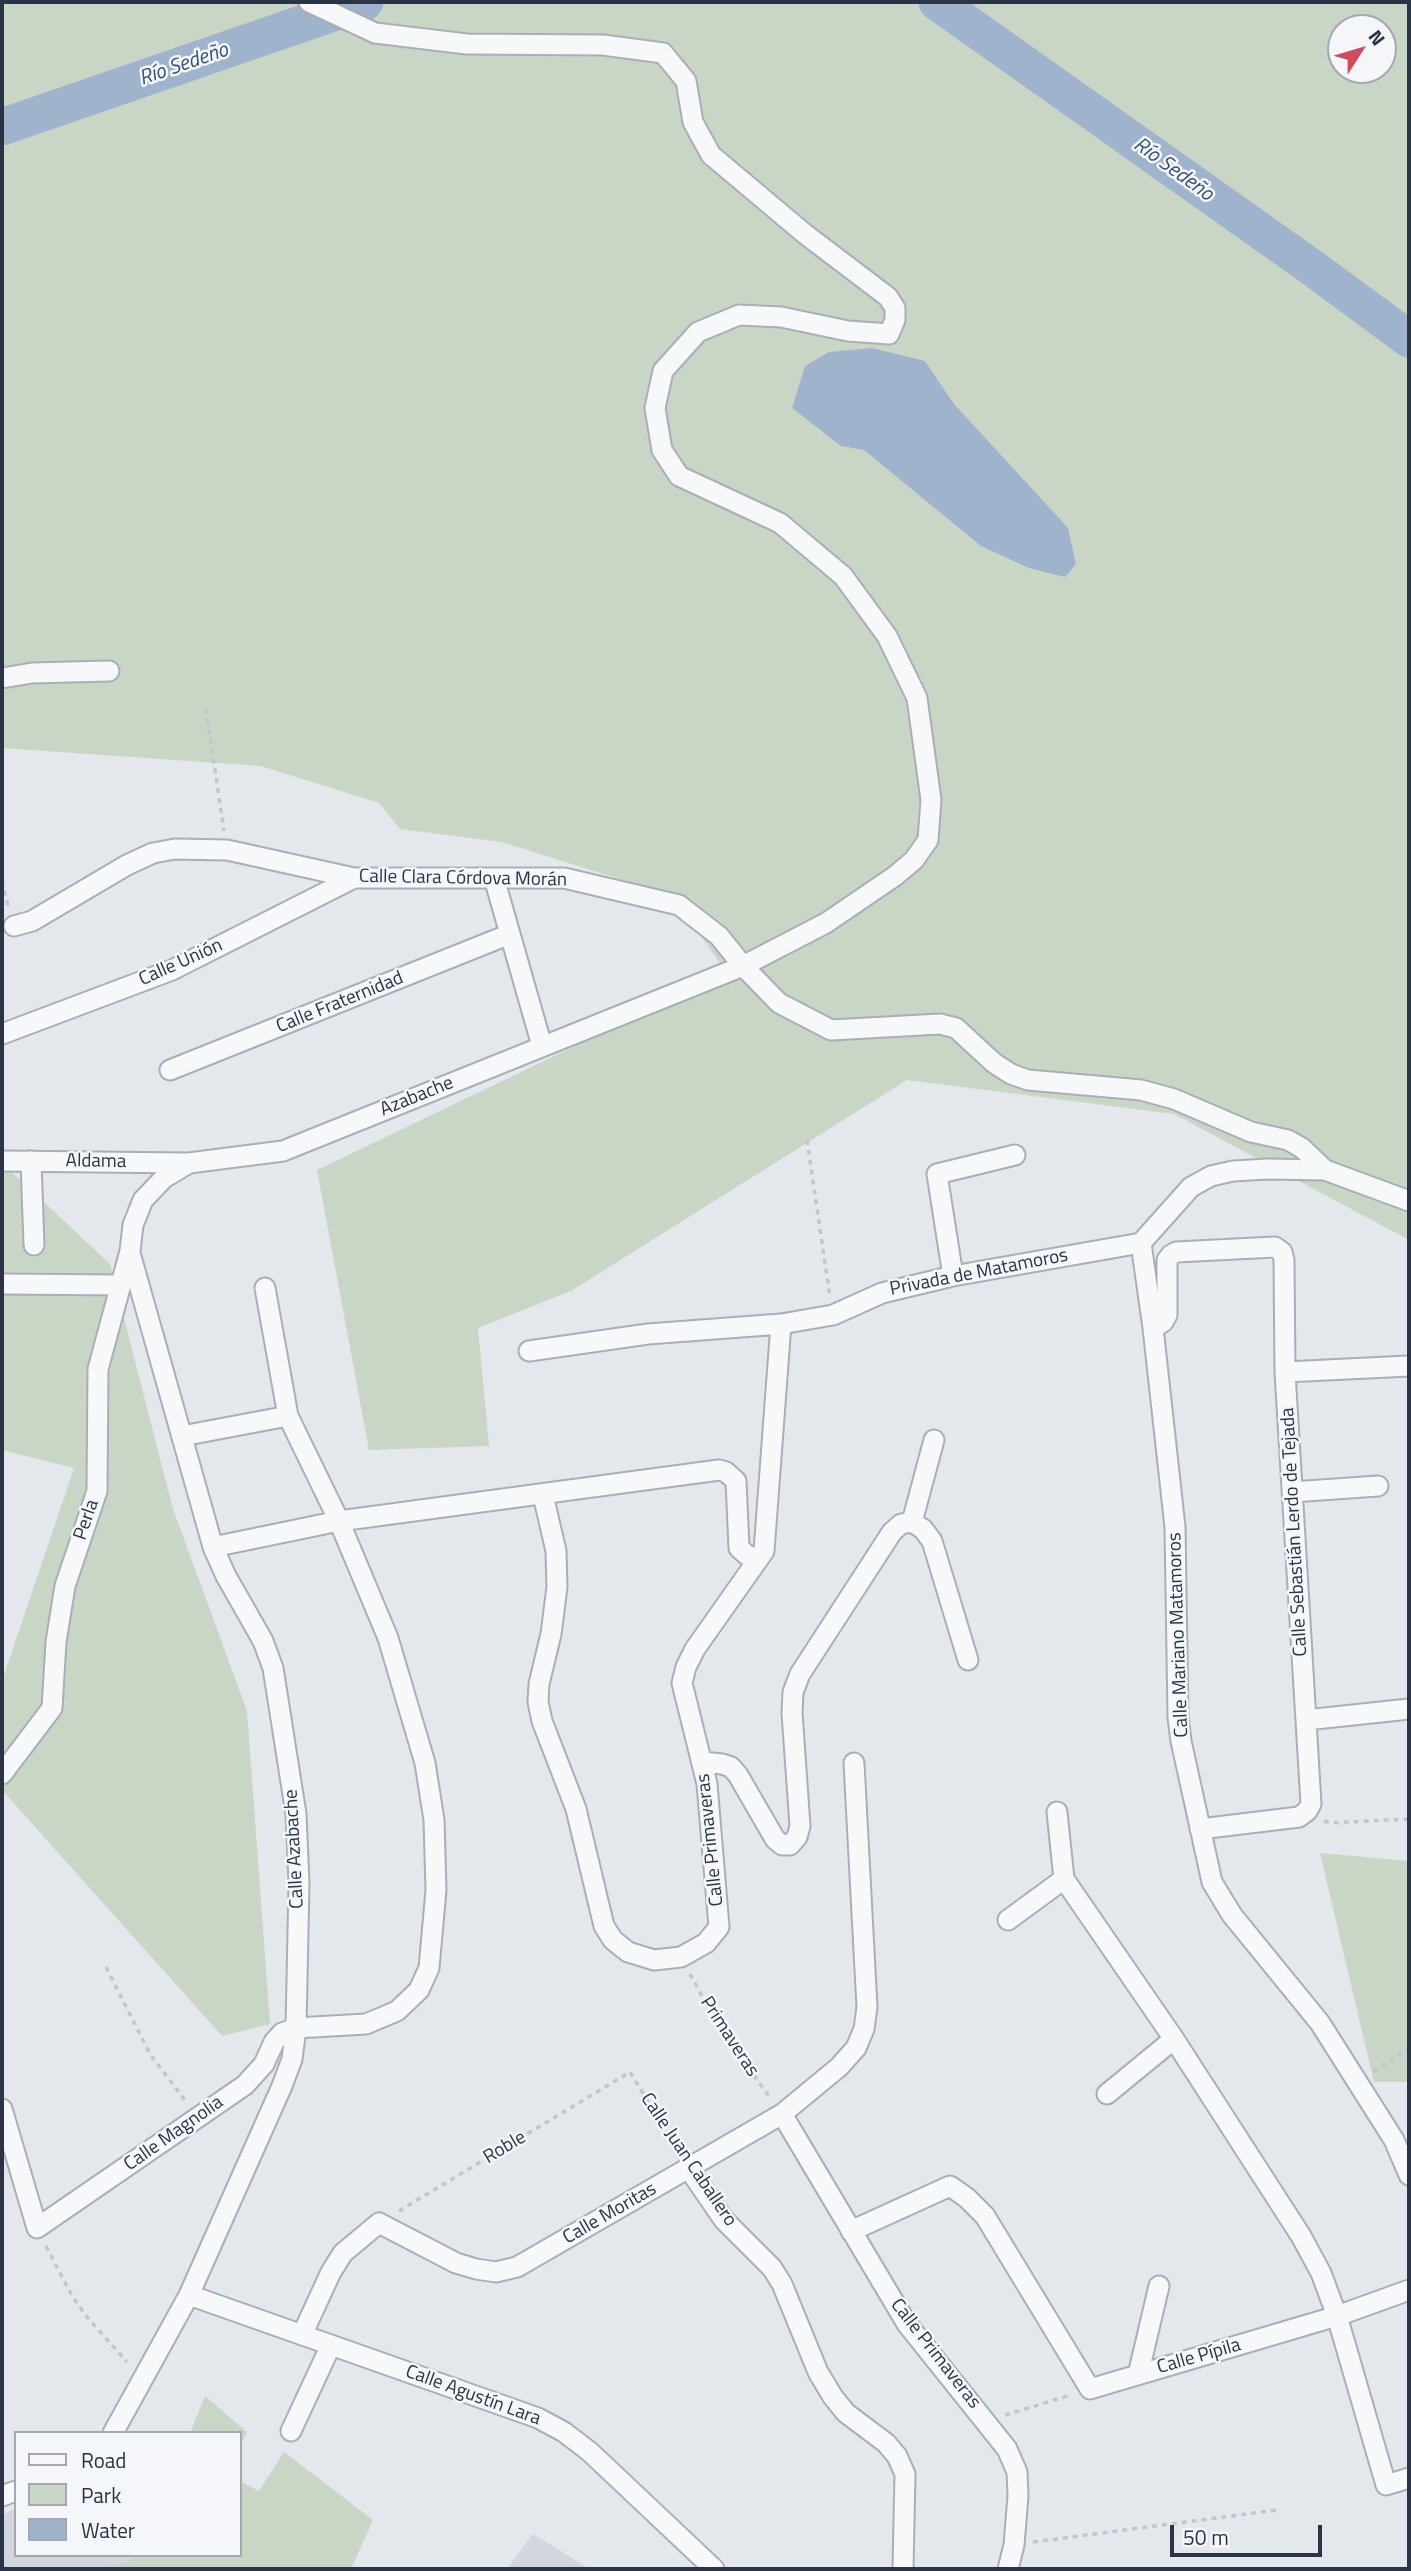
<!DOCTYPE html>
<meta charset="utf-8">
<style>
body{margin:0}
#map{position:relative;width:1411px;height:2571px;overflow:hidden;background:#e4e7ec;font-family:"Titillium Web",sans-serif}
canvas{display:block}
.frame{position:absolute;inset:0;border:4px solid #2b3445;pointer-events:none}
.legend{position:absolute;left:14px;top:2431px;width:228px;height:126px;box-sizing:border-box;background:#f4f6f9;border:2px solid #a4a8b1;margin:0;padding:9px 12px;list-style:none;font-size:21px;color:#2b3445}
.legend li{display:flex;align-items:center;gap:14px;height:35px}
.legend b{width:35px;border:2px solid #a4a8b1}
.north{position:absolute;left:1327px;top:14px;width:70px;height:70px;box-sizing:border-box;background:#f4f6f9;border:2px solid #a4a8b1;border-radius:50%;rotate:53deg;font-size:19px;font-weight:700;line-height:28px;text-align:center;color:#2b3445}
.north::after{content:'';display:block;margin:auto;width:24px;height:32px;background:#d1495b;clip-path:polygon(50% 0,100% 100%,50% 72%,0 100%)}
.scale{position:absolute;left:1170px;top:2525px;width:152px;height:32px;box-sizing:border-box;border:4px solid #2b3445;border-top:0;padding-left:9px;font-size:21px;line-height:24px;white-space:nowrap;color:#2b3445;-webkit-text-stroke:5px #f4f6f9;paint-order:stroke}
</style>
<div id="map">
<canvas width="1411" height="2571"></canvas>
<div class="frame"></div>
<ul class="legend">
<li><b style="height:9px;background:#f7f8fa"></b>Road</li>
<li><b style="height:19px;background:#c9d6c5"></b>Park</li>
<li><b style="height:19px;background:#9fb4cc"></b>Water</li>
</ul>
<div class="north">N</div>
<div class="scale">50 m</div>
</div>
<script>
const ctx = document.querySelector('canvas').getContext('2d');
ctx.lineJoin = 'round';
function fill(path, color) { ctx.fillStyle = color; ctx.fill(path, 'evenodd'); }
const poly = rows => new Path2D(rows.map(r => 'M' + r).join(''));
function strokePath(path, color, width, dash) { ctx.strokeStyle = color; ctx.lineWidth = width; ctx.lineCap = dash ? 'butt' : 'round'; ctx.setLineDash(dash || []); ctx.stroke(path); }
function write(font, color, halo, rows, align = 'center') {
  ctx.font = font + ' "Titillium Web",sans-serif'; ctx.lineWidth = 5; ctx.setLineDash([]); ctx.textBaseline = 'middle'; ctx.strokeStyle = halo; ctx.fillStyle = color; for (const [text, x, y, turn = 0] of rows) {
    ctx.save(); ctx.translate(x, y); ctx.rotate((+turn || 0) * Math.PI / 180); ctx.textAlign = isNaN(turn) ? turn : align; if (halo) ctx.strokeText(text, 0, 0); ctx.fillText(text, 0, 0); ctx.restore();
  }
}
fill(poly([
 [16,2508,16,2555,136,2555,131,2561,95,2569,2,2569,2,2515],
 [533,2534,590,2569,507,2569]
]), '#d2d6de');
fill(poly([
 [2,2,1409,2,1409,1240,1174,1114,907,1080,571,1291,478,1328,489,1446,369,1450,317,1170,727,973,681,908,635,884,502,842,400,829,379,803,261,766,2,748],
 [1341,28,1383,28,1383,70,1341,70],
 [2,1163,110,1264,173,1509,247,1711,270,2024,222,2036,2,1790,2,1681,74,1468,2,1450],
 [1320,1853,1409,1861,1409,2082,1374,2082],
 [205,2396,247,2432,240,2446,240,2433,190,2433],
 [284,2452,373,2520,351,2569,95,2569,130,2561,136,2555,240,2555,240,2481,259,2491]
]), '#c9d6c5');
fill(poly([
 [872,348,925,361,954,404,1068,528,1076,564,1065,577,1029,568,981,546,864,450,841,446,792,408,805,366,829,352]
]), '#9fb4cc');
strokePath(poly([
 [937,2,1314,269,1409,339],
 [2,127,365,2]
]), '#9fb4cc', 37);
const street = poly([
 [2,678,32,673,109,671],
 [494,878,542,1046],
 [14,926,32,921,127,865,153,853,175,849,227,850,354,878,564,878,679,905,719,936,743,966,779,1003,831,1030,940,1024,956,1028,994,1063,1011,1074,1028,1080,1141,1090,1174,1099,1251,1132,1288,1140,1302,1148,1325,1170,1409,1201],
 [2,1034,172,970,354,878],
 [170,1070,510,934],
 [2,1161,188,1163],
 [31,1161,34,1245],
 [1141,1243,1153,1328,1175,1527,1178,1717,1181,1741,1212,1882,1232,1915,1320,2023,1394,2140,1409,2175],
 [1141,1243,1191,1187,1211,1176,1233,1171,1268,1169,1325,1170],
 [953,1276,937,1174,1015,1155],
 [2,1284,121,1285],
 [1153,1328,1163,1322,1167,1315,1167,1260,1171,1255,1176,1252,1275,1247,1282,1252,1284,1260,1285,1372,1311,1804,1307,1811,1299,1817,1200,1829],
 [529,1351,648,1334,781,1324,833,1315,882,1293,953,1276,1141,1243],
 [1285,1372,1409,1366],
 [182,1436,288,1416],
 [1292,1492,1378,1486],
 [543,1495,556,1551,557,1587,551,1634,539,1684,538,1702,542,1721,576,1809,604,1926,613,1940,628,1952,654,1960,681,1957,706,1943,719,1927,707,1784,682,1683,686,1667,695,1649,764,1551,781,1324],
 [912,1522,934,1440],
 [213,1547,339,1521,719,1470,726,1472,736,1481,739,1548,747,1555,758,1559],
 [1306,1720,1409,1709],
 [703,1762,722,1764,731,1767,738,1775,775,1839,782,1845,790,1845,797,1837,800,1826,792,1713,793,1692,800,1674,892,1532,901,1524,912,1522,923,1529,932,1541,968,1660],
 [2,1774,52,1708,56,1642,65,1586,97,1491,98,1369,130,1251,133,1225,143,1200,164,1178,189,1163,283,1151,743,966,826,923,895,876,914,860,928,840,931,800,917,698,887,636,843,576,780,523,679,476,662,450,655,408,663,371,698,332,739,315,781,317,848,331,889,334,895,320,895,308,888,297,805,234,711,155,693,122,686,81,663,53,603,45,467,44,375,33,309,2],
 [1057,1812,1064,1879,1174,2039,1301,2236,1321,2273,1337,2316,1386,2485,1409,2478],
 [1008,1920,1064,1879],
 [1107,2094,1174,2039],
 [2,2109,37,2228,245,2085,264,2064,274,2042,282,2033,296,2028,366,2024,397,2011,419,1990,429,1968,436,1890,434,1820,425,1763,388,1638,339,1521,288,1416,265,1288],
 [782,2114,907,2324,1007,2449,1017,2472,1018,2496,1014,2545,1008,2569],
 [689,2169,724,2220,772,2268,782,2284,818,2372,833,2397,846,2413,886,2443,897,2456,905,2474,903,2569],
 [851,2231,950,2186,967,2198,985,2216,1090,2389,1337,2316,1409,2290],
 [189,2295,538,2418,564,2432,590,2452,714,2569],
 [302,2335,331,2272,343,2253,379,2223,456,2263,476,2269,496,2272,517,2267,782,2114,839,2067,856,2048,864,2029,867,2007,854,1763],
 [1138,2375,1159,2286],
 [291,2431,331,2345],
 [113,2433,189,2295,282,2086,292,2059,296,2028,299,1883,296,1814,273,1668,263,1641,226,1576,213,1547,130,1253],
 [2,2496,16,2491]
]);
strokePath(street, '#a9aeb7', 23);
strokePath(poly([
 [206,709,224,831],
 [2,881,9,910],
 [807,1140,830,1297],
 [1324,1821,1331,1823,1409,1819],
 [106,1967,150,2054,187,2103],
 [690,1974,720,2029,771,2099],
 [1373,2072,1409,2048],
 [399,2211,630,2072,679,2152],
 [46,2246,72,2296,87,2317,127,2362],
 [1005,2415,1071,2395],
 [1033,2542,1277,2510]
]), '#c2c5cb', 3.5, [5, 5]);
strokePath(street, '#f7f8fa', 19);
write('19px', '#2b3445', '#f4f6f9', [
 ["Calle Clara Córdova Morán",463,879,1],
 ["Calle Unión",181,963,-24],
 ["Calle Fraternidad",340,1003,-22],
 ["Azabache",417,1097,-22],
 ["Aldama",96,1162,1],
 ["Privada de Matamoros",979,1273,-11],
 ["Perla",87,1520,-71],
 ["Calle Sebastián Lerdo de Tejada",1295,1532,-93],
 ["Calle Mariano Matamoros",1179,1635,-92],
 ["Calle Primaveras",711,1840,-96],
 ["Calle Azabache",295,1849,-93],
 ["Primaveras",729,2037,57],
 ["Calle Magnolia",174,2134,-35],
 ["Roble",505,2148,-31],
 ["Calle Juan Caballero",688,2160,56],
 ["Calle Moritas",610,2214,-30],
 ["Calle Primaveras",935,2354,52],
 ["Calle Pípila",1199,2357,-16],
 ["Calle Agustín Lara",473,2396,20]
]);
write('italic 21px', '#34527a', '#f4f6f9', [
 ["Río Sedeño",184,65,-19],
 ["Río Sedeño",1173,170,36]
]);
</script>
